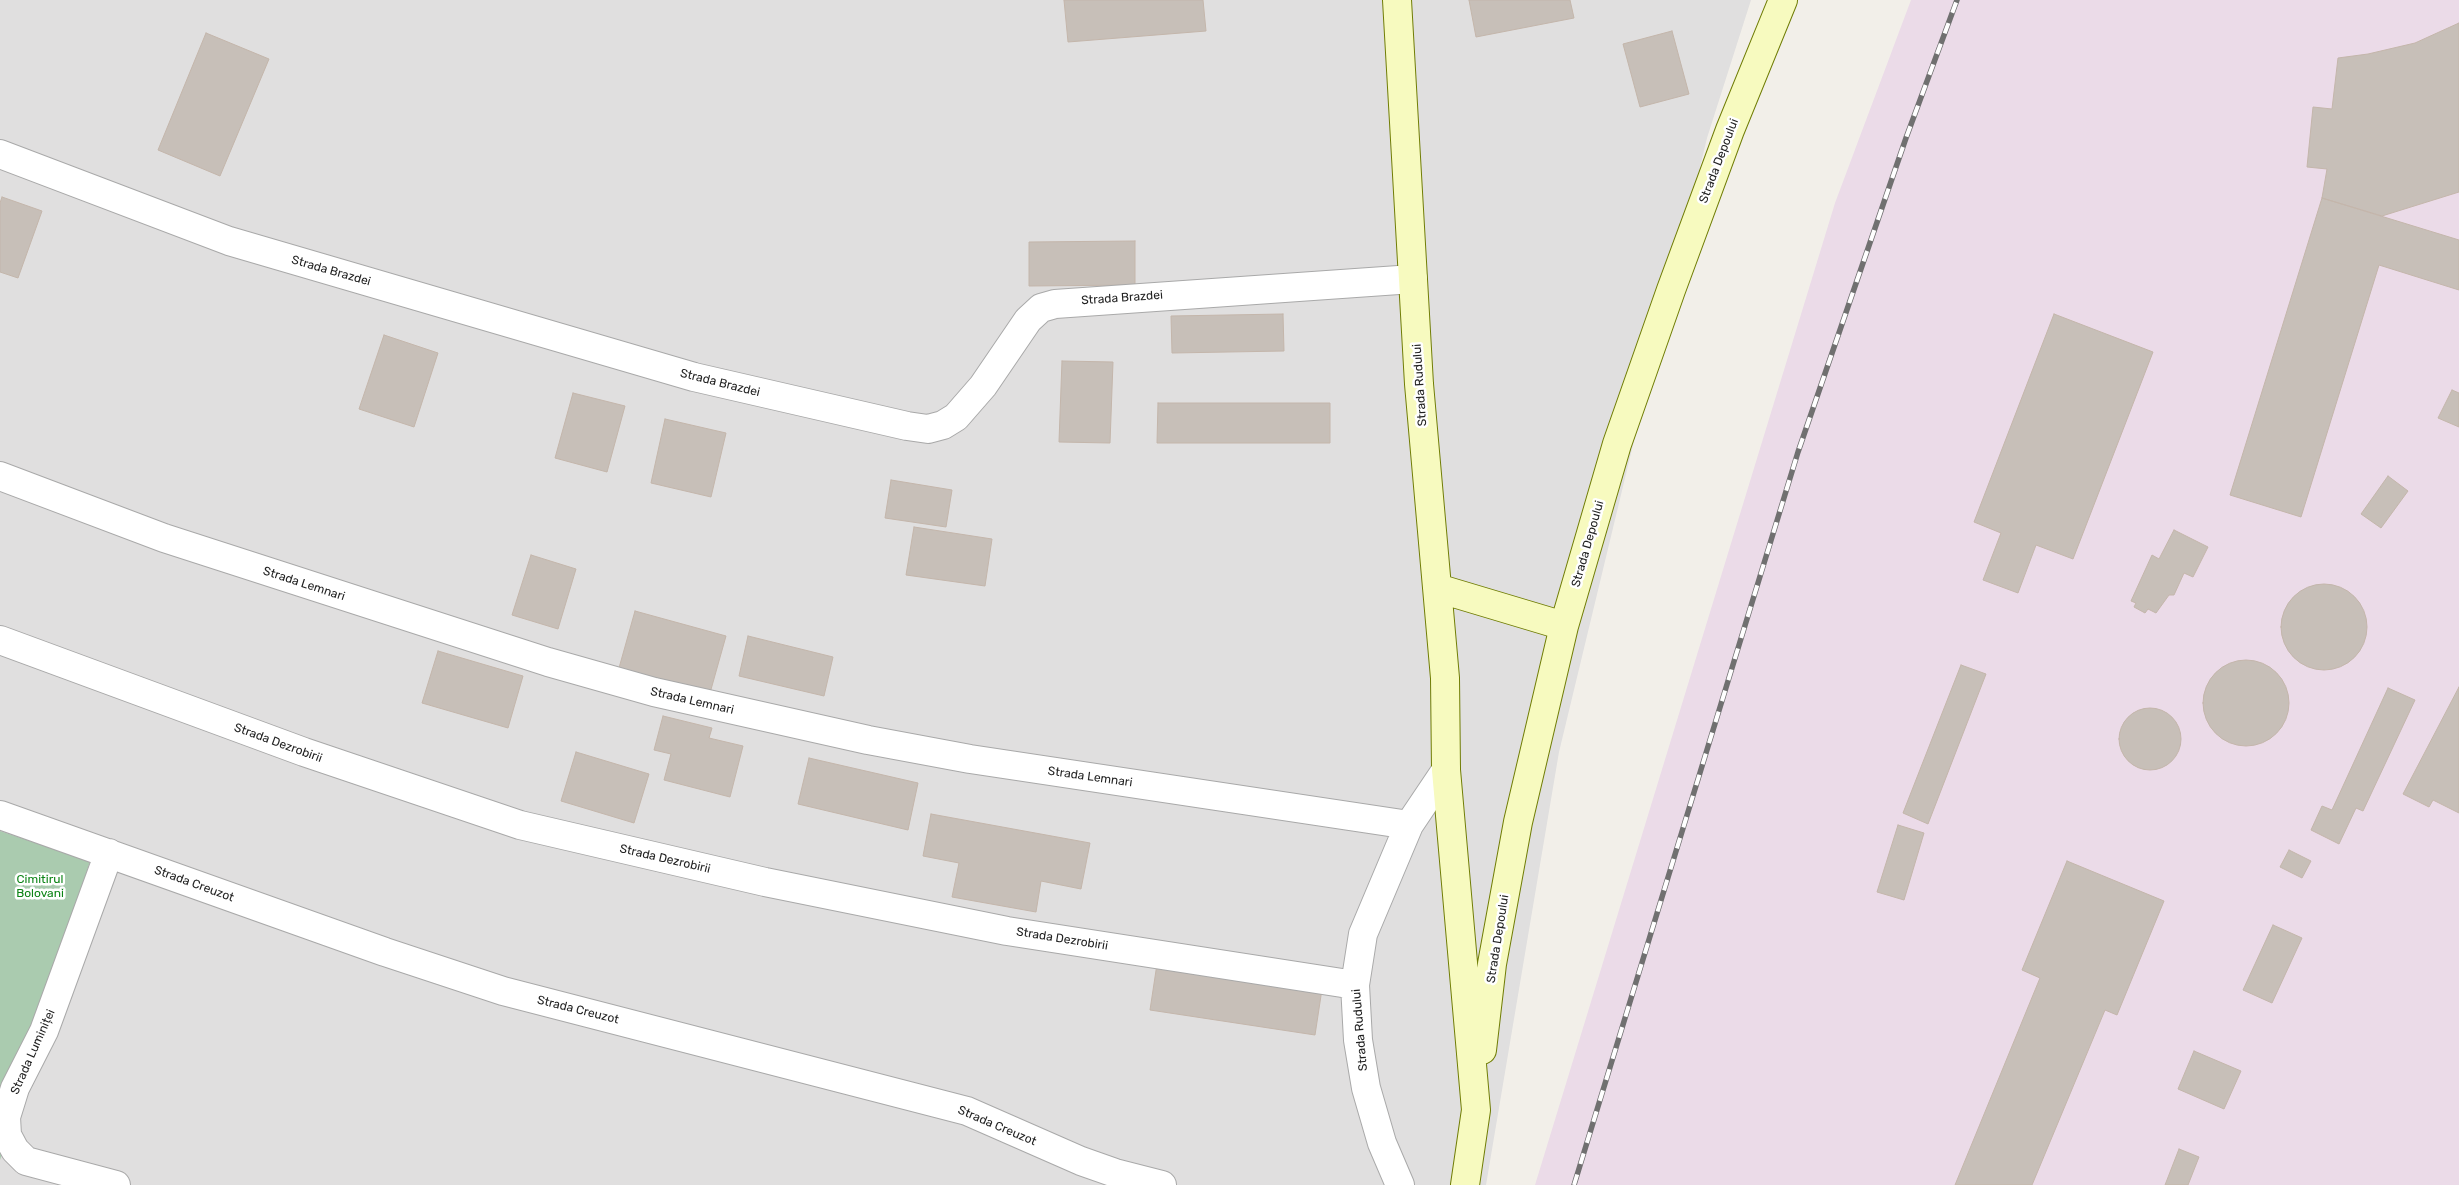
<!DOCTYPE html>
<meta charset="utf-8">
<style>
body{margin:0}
canvas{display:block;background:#f2efe9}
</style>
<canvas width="2459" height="1185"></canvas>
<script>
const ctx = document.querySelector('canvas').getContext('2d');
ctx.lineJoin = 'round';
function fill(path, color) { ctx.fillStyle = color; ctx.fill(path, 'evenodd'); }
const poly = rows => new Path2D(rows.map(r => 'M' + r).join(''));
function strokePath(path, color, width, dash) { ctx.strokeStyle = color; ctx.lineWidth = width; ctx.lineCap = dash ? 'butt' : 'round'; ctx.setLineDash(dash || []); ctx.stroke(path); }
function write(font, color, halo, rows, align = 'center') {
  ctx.font = font + ' Rubik,sans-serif'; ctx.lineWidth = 5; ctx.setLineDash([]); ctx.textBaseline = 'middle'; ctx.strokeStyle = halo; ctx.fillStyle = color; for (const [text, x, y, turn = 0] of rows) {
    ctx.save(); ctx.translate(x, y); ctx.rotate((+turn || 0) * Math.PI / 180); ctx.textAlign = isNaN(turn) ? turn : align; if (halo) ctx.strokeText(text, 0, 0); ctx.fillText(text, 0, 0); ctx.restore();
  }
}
fill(poly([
 [0,0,1751,0,1707,138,1559,752,1486,1185,0,1185]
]), '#e0dfdf');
fill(poly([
 [1911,0,2459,0,2459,1185,1535,1185,1835,203]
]), '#ebdbe8');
fill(poly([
 [0,831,90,861,0,1160]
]), '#aacbaf');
const building = poly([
 [1064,0,1203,0,1206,31,1068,42,1064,0],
 [1469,0,1570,0,1574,18,1476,37,1469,0],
 [2459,23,2459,192,2382,216,2322,198,2327,169,2307,167,2313,107,2332,109,2338,58,2368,54,2415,43,2459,23],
 [1672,31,1689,94,1640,107,1623,44,1672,31],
 [206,33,269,59,220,176,158,150,206,33],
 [2,197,42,211,18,278,0,272,0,203,2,197],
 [2322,198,2459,240,2459,290,2379,265,2301,517,2230,495,2322,198],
 [1135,241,1135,285,1029,286,1029,242,1135,241],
 [1283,314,1284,351,1172,353,1171,316,1283,314],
 [2054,314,2153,352,2073,559,2036,545,2018,593,1983,580,2001,533,1974,522,2054,314],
 [384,335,438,353,414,427,359,409,384,335],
 [1062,361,1113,362,1110,443,1059,442,1062,361],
 [2452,390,2459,393,2459,427,2438,418,2452,390],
 [573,393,625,406,607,472,555,458,573,393],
 [1158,403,1330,403,1330,443,1157,443,1158,403],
 [665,419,726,433,711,497,651,483,665,419],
 [2388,476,2408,491,2381,528,2361,514,2388,476],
 [891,480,952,490,946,527,885,518,891,480],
 [914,527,992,539,985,586,906,575,914,527],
 [2174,530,2208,547,2193,577,2184,573,2174,595,2169,595,2156,613,2148,609,2145,613,2134,607,2136,603,2131,601,2152,555,2159,559,2174,530],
 [531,555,576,569,558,629,512,615,531,555],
 '2281 627a43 43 0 1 1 86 0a43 43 0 1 1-86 0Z',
 [635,611,726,636,710,693,619,668,635,611],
 [748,636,833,657,824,696,739,676,748,636],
 [438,651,523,676,508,728,422,703,438,651],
 '2203 703a43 43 0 1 1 86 0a43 43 0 1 1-86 0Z',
 [1961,665,1986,674,1928,824,1903,813,1961,665],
 [2459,687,2459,813,2433,800,2429,807,2403,794,2459,687],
 [2388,688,2415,700,2363,811,2356,808,2339,844,2311,830,2322,806,2332,810,2388,688],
 '2119 739a31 31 0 1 1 62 0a31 31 0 1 1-62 0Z',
 [663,716,712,728,709,738,743,746,730,797,664,780,671,754,654,750,663,716],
 [576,752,649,774,634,823,561,801,576,752],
 [809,758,918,783,908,830,798,804,809,758],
 [931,814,1090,843,1081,889,1041,881,1036,912,952,897,959,863,923,856,931,814],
 [1898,825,1924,833,1904,900,1877,892,1898,825],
 [2289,850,2311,861,2302,878,2280,867,2289,850],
 [2067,861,2164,901,2117,1015,2105,1010,2032,1185,1955,1185,2040,978,2022,970,2067,861],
 [2273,925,2302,938,2272,1003,2243,990,2273,925],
 [1157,964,1322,989,1315,1035,1150,1010,1157,964],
 [2194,1051,2241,1071,2224,1109,2178,1089,2194,1051],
 [2179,1149,2199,1157,2188,1185,2165,1185,2179,1149]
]);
fill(building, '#c7bfb8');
strokePath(building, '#c4b6ab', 1);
const minor = poly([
 [0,154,229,241,694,377,907,426,928,429,943,425,956,417,983,386,1028,320,1041,308,1055,304,1413,279],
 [0,476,164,538,548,662,654,692,868,740,970,759,1409,825],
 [0,640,304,752,520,825,765,882,1007,931,1355,985],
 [0,815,385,952,503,991,967,1111,1081,1161,1115,1173,1162,1185],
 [109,853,44,1031,15,1088,6,1117,7,1135,15,1150,26,1161,116,1185],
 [1400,1185,1382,1143,1366,1088,1358,1040,1355,985,1363,934,1409,825,1446,770]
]);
const secondary = poly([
 [1397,0,1419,384,1445,678,1446,770,1476,1110,1465,1185],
 [1437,588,1564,626],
 [1482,1050,1492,964,1518,822,1564,626,1617,444,1671,290,1730,130,1783,0]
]);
strokePath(minor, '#a9a9a9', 30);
strokePath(secondary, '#707d05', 30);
strokePath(minor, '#fff', 28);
strokePath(secondary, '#f7fabf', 28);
const rail = poly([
 [1574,1185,1798,452,1906,138,1957,0]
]);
strokePath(rail, '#707070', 5.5);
strokePath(rail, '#fff', 4, [11]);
write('12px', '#222', '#fff', [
 ["Strada Depoului",1719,161,-69],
 ["Strada Brazdei",331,271,16],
 ["Strada Brazdei",1122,298,-4],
 ["Strada Brazdei",720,383,14],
 ["Strada Rudului",1420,385,-94],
 ["Strada Depoului",1588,544,-74],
 ["Strada Lemnari",304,584,18],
 ["Strada Lemnari",692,701,13],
 ["Strada Dezrobirii",278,743,20],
 ["Strada Lemnari",1090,777,8],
 ["Strada Dezrobirii",665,859,13],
 ["Strada Creuzot",194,884,20],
 ["Strada Dezrobirii",1062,939,9],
 ["Strada Depoului",1498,939,-81],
 ["Strada Creuzot",578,1010,14],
 ["Strada Rudului",1360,1030,-95],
 ["Strada Luminiței",33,1052,-66],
 ["Strada Creuzot",997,1126,23]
]);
write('12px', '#0c8416', '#fff', [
 ["Cimitirul",40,880],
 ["Bolovani",40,894]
]);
</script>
